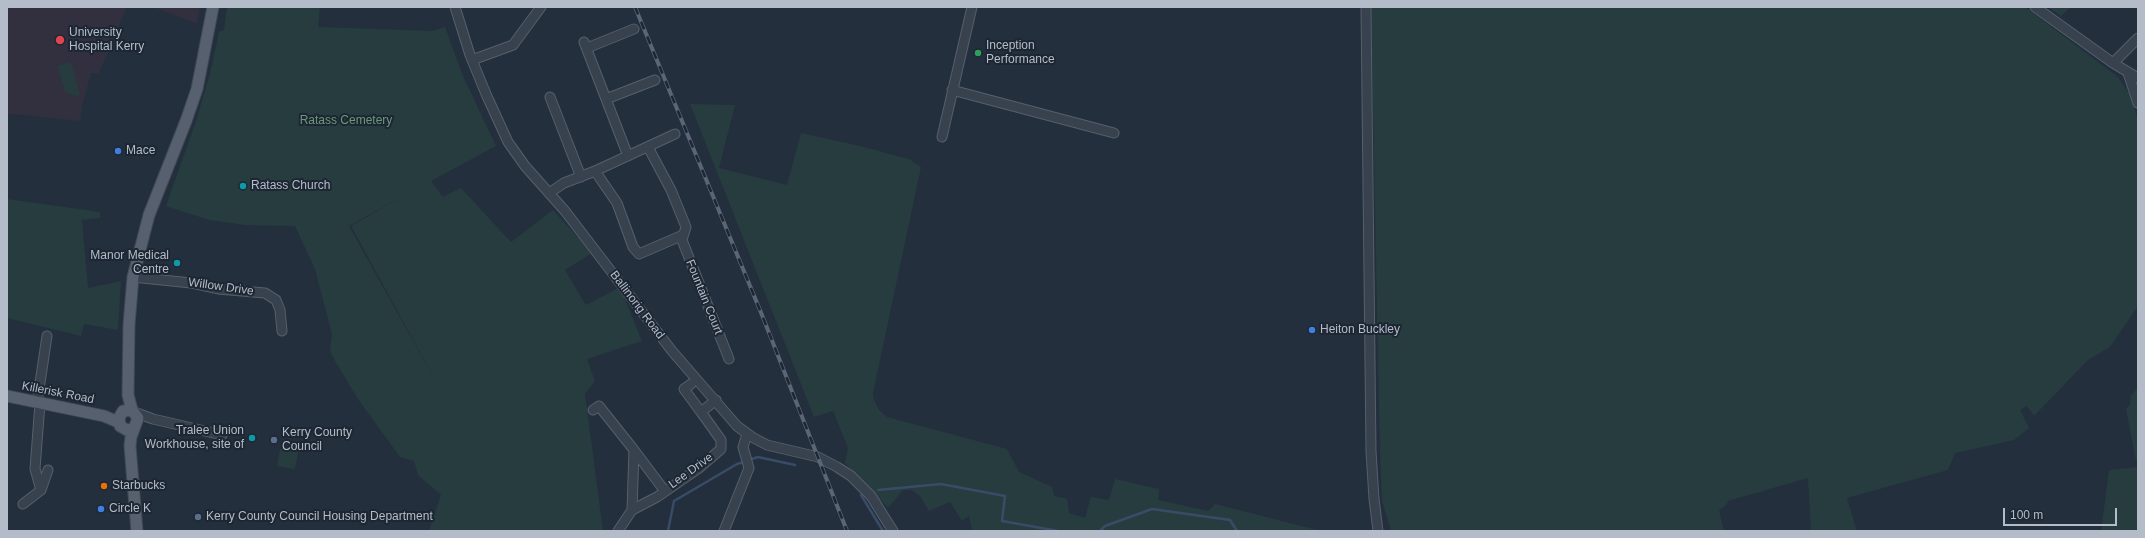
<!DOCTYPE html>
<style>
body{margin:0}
#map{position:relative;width:2145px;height:538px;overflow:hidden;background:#242f3e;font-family:Helvetica,sans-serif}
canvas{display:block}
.frame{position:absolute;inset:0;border:8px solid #b4bcc9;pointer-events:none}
.scale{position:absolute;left:2003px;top:508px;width:114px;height:18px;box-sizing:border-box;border:2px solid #b4bcc9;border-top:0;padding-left:5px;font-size:12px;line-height:14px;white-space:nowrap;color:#b4bcc9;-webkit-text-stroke:3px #1d2633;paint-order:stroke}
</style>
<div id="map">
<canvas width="2145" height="538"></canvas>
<div class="frame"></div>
<div class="scale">100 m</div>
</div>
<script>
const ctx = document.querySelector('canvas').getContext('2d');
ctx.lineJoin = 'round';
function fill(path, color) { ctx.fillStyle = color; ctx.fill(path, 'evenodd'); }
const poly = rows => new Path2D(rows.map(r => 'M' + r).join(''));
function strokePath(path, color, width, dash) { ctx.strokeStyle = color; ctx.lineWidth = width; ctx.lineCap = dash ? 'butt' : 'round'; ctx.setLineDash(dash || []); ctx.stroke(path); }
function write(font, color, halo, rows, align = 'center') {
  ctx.font = font + ' Helvetica,sans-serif'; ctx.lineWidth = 4; ctx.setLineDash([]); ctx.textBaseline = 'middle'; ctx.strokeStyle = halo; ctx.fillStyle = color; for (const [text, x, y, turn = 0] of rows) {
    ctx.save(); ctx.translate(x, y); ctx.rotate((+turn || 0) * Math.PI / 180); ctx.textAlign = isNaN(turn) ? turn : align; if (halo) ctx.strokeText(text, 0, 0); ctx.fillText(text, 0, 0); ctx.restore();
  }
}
fill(poly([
 [7,7,127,7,99,73,91,73,82,106,80,121,13,114,7,115],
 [154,7,200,7,197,24]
]), '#32303f');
fill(poly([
 [227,7,320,7,318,27,432,31,445,27,463,76,496,146,431,181,443,197,461,188,511,242,553,210,592,253,565,270,586,305,620,287,642,341,587,359,595,381,585,394,603,531,429,531,441,495,418,475,414,461,400,457,358,399,335,361,330,351,332,334,315,269,295,226,245,225,209,220,166,206,196,121,210,74,219,32,224,30],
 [405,195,351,226,441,391,349,226],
 [1371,7,2025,7,2118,77,2131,96,2138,119,2138,306,2110,347,2088,360,2034,416,2027,406,2020,410,2029,428,2014,440,1955,453,1948,470,1847,498,1857,531,1811,531,1808,478,1728,501,1726,505,1719,510,1724,531,1391,531,1382,501,1380,455],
 [2048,7,2071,7,2061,16],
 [70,62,72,65,80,96,71,95,65,92,58,66],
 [690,104,735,105,719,168,787,185,801,133,856,145,909,159,921,167,873,393,874,400,879,410,887,417,1007,449,1019,472,1052,487,1054,496,1067,499,1069,513,1085,518,1091,497,1109,500,1115,479,1159,489,1158,500,1208,511,1215,504,1321,531,972,531,969,516,962,521,950,502,929,511,920,496,912,490,903,490,888,508,845,463,848,448,833,411,814,417],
 [7,199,100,212,100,218,82,220,88,288,121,281,118,330,84,324,81,336,7,318],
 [2138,388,2138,461,2136,461,2126,409,2130,405,2131,395],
 [280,449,298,452,295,469,277,466],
 [2138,467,2138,531,2101,531,2109,470]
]), '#263c3f');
strokePath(poly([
 [749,460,758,457,795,465],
 [878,490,941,484,1005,496,1002,521,1058,531],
 [861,495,883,531],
 [668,531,674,501,737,464,744,462],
 [1100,531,1105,526,1152,509,1230,520,1237,531]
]), '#394c67', 2.5);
const minor = poly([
 [455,7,470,55,486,94,508,142,525,166,565,211,672,351,737,426,752,437,767,445,818,457,837,467,851,476,871,496,893,531],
 [1366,7,1371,451,1374,499,1378,531],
 [2035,7,2113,63,2138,78],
 [584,42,628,156],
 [587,48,634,29],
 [472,60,513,45,541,7],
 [2113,63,2138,38],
 [2128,73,2138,103],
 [952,90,1114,133],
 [550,97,581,177],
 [606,99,655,80],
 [942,137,972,7],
 [648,147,671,190,686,227,682,240,729,359],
 [595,171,617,203,633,247,639,254,683,235],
 [549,193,564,183,595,171,675,134],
 [133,277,191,283,218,289,265,293,276,300,280,310,282,331],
 [691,384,684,389,701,412],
 [37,403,47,336],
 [40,403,35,469,41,490],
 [593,410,599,406,634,450,632,510],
 [134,412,153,419,222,435],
 [634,450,664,490],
 [23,504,41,490,48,470],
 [618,531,632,510,657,497,699,468,721,449,721,440,701,412,716,400],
 [724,531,749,468,743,447,747,434]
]);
const major = poly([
 [7,396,104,416,118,422],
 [132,410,128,395,129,325,133,277,149,215,186,121,197,89,213,7],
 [134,429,127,430,120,426,119,418,123,411,132,410,138,418,131,437,130,446,137,531]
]);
strokePath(minor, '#565f6c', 11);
strokePath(major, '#414a57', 13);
strokePath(minor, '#38414e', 9);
strokePath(major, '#56606e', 11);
const rail = poly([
 [635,7,762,315,847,531]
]);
strokePath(rail, '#5a6575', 4);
strokePath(rail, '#1d2633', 2.5, [8]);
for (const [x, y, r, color] of [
 [60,40,5,"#e0444e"],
 [978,53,4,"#2e9e5b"],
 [118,151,4,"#3f7fe0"],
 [243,186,4,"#0f9aa8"],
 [177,263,4,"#0f9aa8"],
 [1312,330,4,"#3f7fe0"],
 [252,438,4,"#0f9aa8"],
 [274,440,4,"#5c6f8a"],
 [104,486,4,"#e8710a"],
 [101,509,4,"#3f7fe0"],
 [198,517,4,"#5c6f8a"]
]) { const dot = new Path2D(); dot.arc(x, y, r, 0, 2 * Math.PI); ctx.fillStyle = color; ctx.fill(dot); strokePath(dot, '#1d2633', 1.5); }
write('12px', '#b4bcc9', '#1d2633', [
 ["University",69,33],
 ["Hospital Kerry",69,47],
 ["Inception",986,46],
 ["Performance",986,60],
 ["Mace",126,151],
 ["Ratass Church",251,186],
 ["Manor Medical",169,256,"right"],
 ["Centre",169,270,"right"],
 ["Heiton Buckley",1320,330],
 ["Tralee Union",244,431,"right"],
 ["Workhouse, site of",244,445,"right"],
 ["Kerry County",282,433],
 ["Council",282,447],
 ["Starbucks",112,486],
 ["Circle K",109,509],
 ["Kerry County Council Housing Department",206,517]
], 'left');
write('12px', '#6b9a76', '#1d2633', [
 ["Ratass Cemetery",346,121]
]);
write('12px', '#b4bcc9', '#1d2633', [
 ["Willow Drive",221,287,8],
 ["Fountain Court",704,297,68],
 ["Ballinorig Road",637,305,53],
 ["Killerisk Road",58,393,11],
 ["Lee Drive",691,471,-36]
]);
</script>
